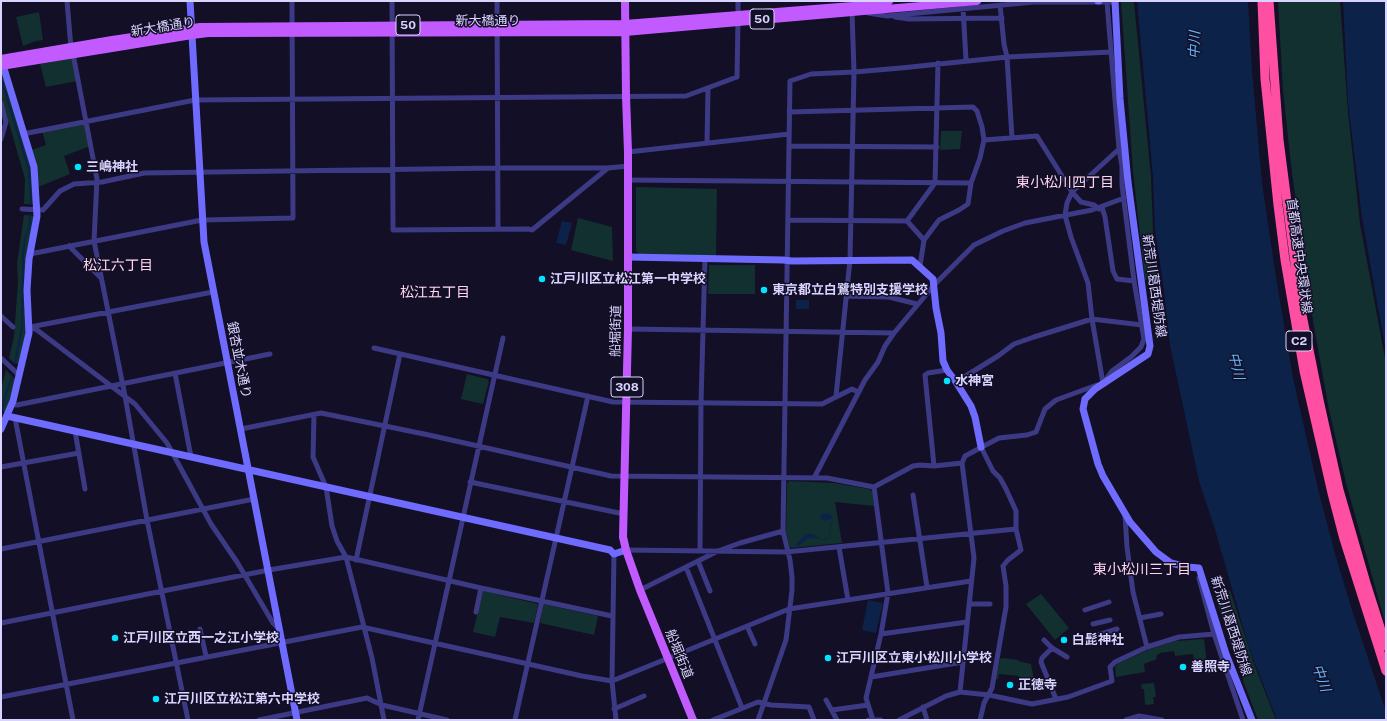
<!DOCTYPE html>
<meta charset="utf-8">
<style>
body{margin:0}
#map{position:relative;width:1387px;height:721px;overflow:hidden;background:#130f26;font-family:"Public Sans",sans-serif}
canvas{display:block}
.frame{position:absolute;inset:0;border:2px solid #d9d4ff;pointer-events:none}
</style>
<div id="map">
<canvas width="1387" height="721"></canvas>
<div class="frame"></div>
</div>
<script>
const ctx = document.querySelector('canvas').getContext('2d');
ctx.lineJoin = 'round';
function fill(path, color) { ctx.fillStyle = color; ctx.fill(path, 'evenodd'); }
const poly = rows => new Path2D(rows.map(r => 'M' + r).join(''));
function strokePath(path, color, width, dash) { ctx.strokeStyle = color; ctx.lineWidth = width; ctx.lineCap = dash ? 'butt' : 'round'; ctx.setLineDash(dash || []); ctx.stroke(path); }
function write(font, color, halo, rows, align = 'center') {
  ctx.font = font + ' "Public Sans","Noto Sans JP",sans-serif'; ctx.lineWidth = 3; ctx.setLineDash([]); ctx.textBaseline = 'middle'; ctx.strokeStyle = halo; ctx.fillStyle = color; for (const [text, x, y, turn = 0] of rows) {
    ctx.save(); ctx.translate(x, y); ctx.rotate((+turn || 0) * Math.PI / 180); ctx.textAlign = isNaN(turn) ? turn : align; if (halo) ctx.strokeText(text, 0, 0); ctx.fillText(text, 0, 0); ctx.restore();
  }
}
fill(poly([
 [1278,1,1340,1,1348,112,1360,224,1386,363,1386,626,1346,483,1329,410,1313,321,1292,173,1283,91],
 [1121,2,1134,2,1151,177,1153,232,1159,278,1145,280,1133,171],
 [39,12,43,40,36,41,23,46,16,17],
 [72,58,77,81,46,87,40,64],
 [1,74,3,74,31,168,34,204,24,204,25,179,1,95],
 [86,123,90,146,64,156,70,174,36,188,29,151,46,145,42,131],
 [941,131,962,131,960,149,940,150],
 [636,187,717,189,716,256,640,255,636,251],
 [24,215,34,216,26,333,19,364,14,363,9,358,14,336,18,282,17,264],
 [578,218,612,227,613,261,571,250],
 [709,265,755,265,755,294,708,294],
 [6,370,15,379,6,412,1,410,1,389],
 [467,374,487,379,489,381,483,404,461,399],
 [789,481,834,483,869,489,872,491,874,506,835,502,842,543,790,548,786,532,787,484],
 [1230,590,1253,661,1276,720,1258,720,1245,686,1215,596],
 [483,591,538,604,534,623,500,617,495,637,473,632],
 [1041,594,1069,628,1055,640,1026,604],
 [543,604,598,616,594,635,540,623],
 [1204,639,1207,663,1195,665,1193,654,1175,656,1174,651,1160,653,1156,656,1157,659,1144,664,1145,672,1116,677,1115,666,1119,663,1150,649,1176,641],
 [1002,658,1018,660,1018,661,1031,664,1036,690,1021,690,1021,688,1019,687,1019,676,999,674,998,679,996,679,1000,659],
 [1154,683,1156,697,1153,697,1154,704,1145,705,1144,689,1142,689,1141,684]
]), '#12302f');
fill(poly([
 [1137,1,1248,1,1252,70,1262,183,1275,271,1293,378,1319,493,1336,557,1353,613,1386,712,1386,720,1277,720,1249,648,1214,526,1199,481,1170,345,1164,290,1155,230,1153,176],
 [1343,1,1386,1,1386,352,1362,218,1348,102],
 [562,221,572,223,566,245,556,243],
 [796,300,809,300,809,309,796,309],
 [827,513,832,516,833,519,828,538,824,540,815,538,807,539,798,546,795,545,805,535,809,534,813,534,821,539,824,539,828,537,832,519,823,521,819,516,822,514],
 [868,600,883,603,876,633,862,630]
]), '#0c2248');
strokePath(poly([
 [1,76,8,102,29,170,31,204],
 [15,363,22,327,23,254,25,238,29,228,30,215],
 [2,410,4,400,12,377]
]), '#0c2248', 2);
strokePath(poly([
 [67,1,71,48],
 [392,1,393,230,529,229,532,230,608,168],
 [497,1,498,229],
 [738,1,738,15],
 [1000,5,1004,44,1007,57,1012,138],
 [963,8,966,60],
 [868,13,887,16,1034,2,1115,2],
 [895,17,909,19,1002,18],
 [73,54,97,179,94,241,125,396,147,520,188,720],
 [1,103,6,122,1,139],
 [789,112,973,107,977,111,982,127,984,140,980,158,971,183,968,204,959,210,939,220,924,240,920,266],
 [23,134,195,100,686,96,737,77,738,21],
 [984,140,1037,136,1072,192,1081,202,1094,205,1099,209],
 [707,143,708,89],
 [789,146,937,147],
 [628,152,789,134],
 [628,180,971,183],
 [1102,207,1105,217,1113,271,1117,279,1134,281],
 [22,209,43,210,60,191,74,184,102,182,144,173,498,168,608,168,628,166],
 [788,220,907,221,935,183,938,63],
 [907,221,924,240],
 [69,246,100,277],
 [30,254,202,220,293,218,292,1],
 [847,296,889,297,917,304],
 [1,316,13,327],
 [29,327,37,330,135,404,167,443,211,524,237,562,273,623,279,629],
 [30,327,213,292],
 [628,329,894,333],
 [374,348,613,402,822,404,852,389,858,392],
 [1,358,19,375],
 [175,373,191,457],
 [1105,381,1112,371,1131,357,1141,347,1144,339,1134,281,1122,185,1122,166,1119,149,1107,2],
 [956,382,998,356,1014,344,1034,337,1092,319,1142,325],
 [1103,383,1092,319,1088,283,1071,237,1065,215,1067,203,1072,192,1119,149],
 [836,396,850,260,854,72,852,12],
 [12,404,17,405,270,354],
 [314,415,313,457,326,487,332,526,337,541,346,557,372,658,384,720],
 [15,418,73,720],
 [241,429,321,413,429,435,611,476,827,478,874,487,913,466,920,465,934,466,962,463,965,456,999,438,1027,435,1036,432,1045,409,1056,400,1097,385],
 [75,431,85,489],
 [934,466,925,375,928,373,947,370],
 [1,467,79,453],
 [814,478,865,380,878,362,885,346,894,333,935,284,974,245,1003,231,1025,223,1092,210,1124,198],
 [470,482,624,514],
 [913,495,927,587],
 [1125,515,1127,547,1133,592,1147,647],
 [839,547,848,600],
 [1,549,254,499],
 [626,550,786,552,1016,529],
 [700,551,701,403,705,258],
 [614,554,612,681,616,720],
 [356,560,400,354],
 [698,561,710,591],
 [686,567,742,708],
 [1199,578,1214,634,1243,720],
 [640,590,718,551,740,543,783,531],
 [969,604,990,604],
 [1085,610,1109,602],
 [476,612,481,588],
 [1140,618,1161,614],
 [1,623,269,570,346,557,481,588,612,616],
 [1093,624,1110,620],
 [747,626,755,644],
 [200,629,206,656],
 [881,634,967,622],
 [1098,635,1117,629],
 [1044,640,1052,648,1067,657],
 [1052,648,1042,658,1041,662,1056,699],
 [871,677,963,662],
 [960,692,974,558,962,463],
 [1,697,362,627,582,676,612,681,789,609,971,581],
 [826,700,837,720],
 [923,707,927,720],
 [614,709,644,696],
 [832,710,868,705],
 [259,720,367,698,382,705,447,720],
 [418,720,503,338],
 [515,720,588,396],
 [713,720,758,702,771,705,809,707,814,720],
 [758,720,786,640,792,590,792,577,790,560,783,531,790,81,811,74,854,72,901,68,1007,57,1111,52],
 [868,720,881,720],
 [873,720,866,698,881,634,888,593,874,487],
 [899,720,946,696,960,692,989,695,1032,704,1068,697,1112,681,1110,667,1115,662,1147,647,1179,637,1214,634],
 [980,720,984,703,992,688,1006,607,1006,586,1003,566,1008,560,1021,550,1016,529,1016,511,1006,489,1000,478,993,471,981,447],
 [1126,720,1139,716,1162,720]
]), '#3d3a85', 5);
strokePath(poly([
 [190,1,204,242,297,720],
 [1098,1,1099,1],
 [1115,1,1120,99,1128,182,1150,346,1148,354,1095,389,1085,399,1083,409,1098,464,1103,476,1130,522,1156,552,1171,563,1187,567,1199,568,1226,654,1252,720],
 [628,257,783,260,792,261,912,260,933,279,936,308,941,333,943,361,947,370,956,382,971,406,975,417,981,447],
 [7,416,610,550,614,554,626,550],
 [1,429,13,401,29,333,27,290,29,259,37,216,34,167,2,62]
]), '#6f6bff', 7);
strokePath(poly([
 [625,1,626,96,628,152,628,329,623,537,626,550,640,590,693,720],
 [1,59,112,40,200,27,625,24,852,6,889,1],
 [1,66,192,35,208,33,625,32,977,1]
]), '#c25bff', 8);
strokePath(poly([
 [1262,1,1265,79,1278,205,1285,260,1304,371,1332,493,1344,539,1386,671],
 [1269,1,1279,140,1301,310,1319,400,1339,490,1366,583,1386,646]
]), '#ff4fa3', 9);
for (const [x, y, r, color] of [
 [78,167,4,"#00e5ff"],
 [542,279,4,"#00e5ff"],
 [764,290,4,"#00e5ff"],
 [947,381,4,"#00e5ff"],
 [115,638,4,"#00e5ff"],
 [1064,640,4,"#00e5ff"],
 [828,658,4,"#00e5ff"],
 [1183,667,4,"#00e5ff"],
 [1010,685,4,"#00e5ff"],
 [156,699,4,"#00e5ff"]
]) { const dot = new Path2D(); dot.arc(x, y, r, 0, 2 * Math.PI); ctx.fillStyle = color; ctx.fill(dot); strokePath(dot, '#130f26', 1.5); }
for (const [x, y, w] of [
 [762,19,24],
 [408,25,24],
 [1299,341,26],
 [627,387,32]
]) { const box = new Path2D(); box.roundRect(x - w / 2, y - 10, w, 20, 3); ctx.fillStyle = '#130f26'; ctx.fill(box); strokePath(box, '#d9d4ff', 1); }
write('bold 12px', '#d9d4ff', null, [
 ["50",762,19],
 ["50",408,25],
 ["C2",1299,341],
 ["308",627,387]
]);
write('13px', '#d9d4ff', '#130f26', [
 ["新大橋通り",488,21],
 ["新大橋通り",163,27,-9],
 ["首都高速中央環状線",1299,256,82],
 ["新荒川葛西堤防線",1154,286,82],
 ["船堀街道",616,331,-89],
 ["銀杏並木通り",239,360,79],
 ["新荒川葛西堤防線",1231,626,72],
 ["船堀街道",679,654,68]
]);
write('bold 13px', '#d9d4ff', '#130f26', [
 ["三嶋神社",86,167],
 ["江戸川区立松江第一中学校",550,279],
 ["東京都立白鷺特別支援学校",772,290],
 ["水神宮",955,381],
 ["江戸川区立西一之江小学校",123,638],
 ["白髭神社",1072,640],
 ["江戸川区立東小松川小学校",836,658],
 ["善照寺",1191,667],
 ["正徳寺",1018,685],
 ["江戸川区立松江第六中学校",164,699]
], 'left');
write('italic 14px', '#62b6ff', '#130f26', [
 ["中川",1195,45,-89],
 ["中川",1236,366,76],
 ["中川",1321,678,70]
]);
write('14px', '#ffd6f0', '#130f26', [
 ["東小松川四丁目",1065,183],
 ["松江六丁目",118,266],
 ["松江五丁目",435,293],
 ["東小松川三丁目",1142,570]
]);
</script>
